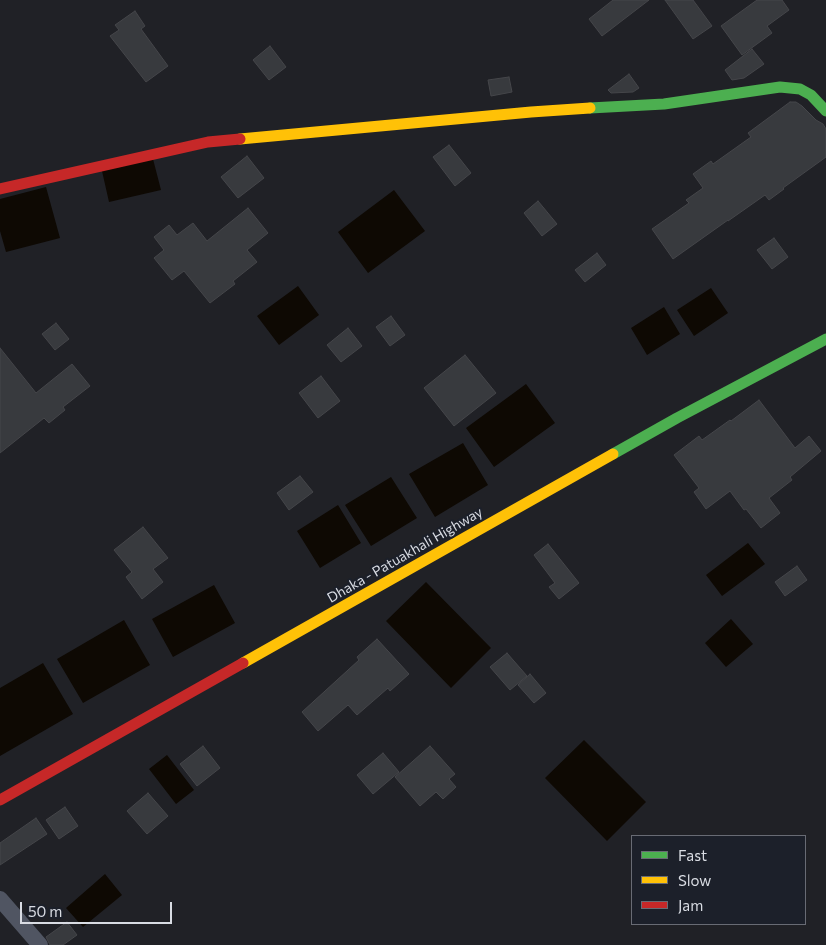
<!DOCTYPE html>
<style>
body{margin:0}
#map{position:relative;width:826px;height:945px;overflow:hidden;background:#202126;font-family:Commissioner,sans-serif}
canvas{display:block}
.legend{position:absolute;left:631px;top:835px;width:175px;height:90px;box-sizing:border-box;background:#1c202a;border:1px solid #686b74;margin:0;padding:6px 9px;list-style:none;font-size:15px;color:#d9dce3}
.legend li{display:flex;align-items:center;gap:10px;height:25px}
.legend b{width:25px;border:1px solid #686b74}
.scale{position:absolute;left:20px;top:902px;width:152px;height:22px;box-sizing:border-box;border:2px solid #d9dce3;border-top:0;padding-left:6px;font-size:15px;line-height:18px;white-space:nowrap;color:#d9dce3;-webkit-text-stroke:4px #1c202a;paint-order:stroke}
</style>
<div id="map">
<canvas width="826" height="945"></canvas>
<ul class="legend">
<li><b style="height:6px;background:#4caf50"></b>Fast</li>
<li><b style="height:6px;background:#ffc107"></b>Slow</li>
<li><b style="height:6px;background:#c62828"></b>Jam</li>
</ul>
<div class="scale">50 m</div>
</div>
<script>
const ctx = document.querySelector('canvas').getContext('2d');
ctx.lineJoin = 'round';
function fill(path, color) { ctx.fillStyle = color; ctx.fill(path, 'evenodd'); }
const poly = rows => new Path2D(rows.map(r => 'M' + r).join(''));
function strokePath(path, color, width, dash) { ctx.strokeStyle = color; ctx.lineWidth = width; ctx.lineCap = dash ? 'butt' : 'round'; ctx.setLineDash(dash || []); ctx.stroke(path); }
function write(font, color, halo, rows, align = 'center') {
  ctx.font = font + ' Commissioner,sans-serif'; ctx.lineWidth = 4; ctx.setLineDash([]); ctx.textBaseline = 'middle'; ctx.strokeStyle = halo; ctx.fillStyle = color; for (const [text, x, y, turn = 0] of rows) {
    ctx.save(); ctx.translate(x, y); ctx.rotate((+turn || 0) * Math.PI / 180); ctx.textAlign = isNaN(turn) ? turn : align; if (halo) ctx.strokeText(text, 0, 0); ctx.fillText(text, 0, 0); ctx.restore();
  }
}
fill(poly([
 [153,159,161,190,109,202,102,171],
 [46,187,60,238,6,252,0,231,0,199],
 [394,190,425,231,368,273,338,232],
 [298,286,319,315,279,345,257,316],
 [711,288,728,313,694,336,677,310],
 [664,307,680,334,647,355,631,328],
 [526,384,555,423,494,467,466,428],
 [463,443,488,485,435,517,409,474],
 [391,477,417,518,371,546,345,505],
 [338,505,361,543,320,568,297,531],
 [748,543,765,564,722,596,706,575],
 [426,582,491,648,451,688,386,621],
 [214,585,235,623,173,657,152,619],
 [731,619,753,644,726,667,705,643],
 [124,620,150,665,83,703,57,659],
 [43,663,73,714,0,756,0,688],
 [584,740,646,802,607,841,545,778],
 [167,755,194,790,176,804,149,769],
 [105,874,122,895,83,927,66,908]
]), '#0e0903');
const building = poly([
 [613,0,649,0,602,36,589,19,613,0],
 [665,0,693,0,712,26,693,39,665,0],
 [757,0,782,0,789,10,767,26,772,33,742,55,721,26,757,0],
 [135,11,145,26,141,29,168,66,146,82,110,36,119,30,115,25,135,11],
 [270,46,286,67,269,80,253,60,270,46],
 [752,49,764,64,744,78,732,80,725,70,752,49],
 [629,74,639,88,633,92,611,93,608,90,629,74],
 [509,77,512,92,491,96,488,80,509,77],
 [790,102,796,102,802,106,816,120,823,124,826,129,826,157,783,188,784,189,769,200,765,195,728,221,728,220,673,259,652,229,689,203,686,200,703,188,693,174,711,161,713,164,751,137,748,133,790,102],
 [449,145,471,173,455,186,433,157,449,145],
 [247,156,264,178,238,198,221,177,247,156],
 [538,201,557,224,542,236,524,213,538,201],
 [248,208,268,233,247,250,257,262,233,281,235,284,210,303,184,271,172,280,154,258,164,250,154,237,169,225,177,235,193,223,207,241,248,208],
 [774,238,788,257,772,269,757,250,774,238],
 [597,253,606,265,585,282,575,270,597,253],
 [391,316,405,335,390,346,376,327,391,316],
 [56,323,69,339,55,350,42,334,56,323],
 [348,328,362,346,341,362,327,345,348,328],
 [0,348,36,393,72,364,90,386,63,407,65,410,49,423,44,418,0,453,0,348],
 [465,355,496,393,454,426,424,388,465,355],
 [321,376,340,401,318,418,299,393,321,376],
 [759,400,795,448,809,436,821,451,790,477,792,480,769,498,780,513,761,528,746,509,744,510,730,491,706,509,694,492,699,488,674,455,699,436,702,440,730,420,731,421,759,400],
 [300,476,313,492,289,510,277,493,300,476],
 [143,527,168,558,153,569,163,582,142,599,126,577,132,572,114,550,143,527],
 [548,544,579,583,559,599,549,587,555,583,534,555,548,544],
 [797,566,807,580,785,596,775,582,797,566],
 [377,639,409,674,390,691,388,688,357,715,348,705,318,731,302,712,359,660,357,657,377,639],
 [507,653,527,676,510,690,490,667,507,653],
 [530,674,546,693,534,703,518,685,530,674],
 [203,746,220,768,197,786,180,764,203,746],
 [430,746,455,774,449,779,456,787,443,799,436,792,420,806,395,777,430,746],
 [383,753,399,772,373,794,357,775,383,753],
 [148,793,168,816,147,834,127,811,148,793],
 [65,807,78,826,59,839,46,820,65,807],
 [36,818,47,834,0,865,0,843,36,818],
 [67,922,77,935,63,945,50,945,46,937,67,922]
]);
fill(building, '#383a3e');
strokePath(building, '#45464a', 1);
strokePath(poly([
 [0,899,40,945]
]), '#505562', 16);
strokePath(poly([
 [590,108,664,104,780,87,800,89,811,95,826,111],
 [613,454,677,418,826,339]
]), '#4caf50', 11);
strokePath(poly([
 [240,139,531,112,590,108],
 [243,663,613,454]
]), '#ffc107', 11);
strokePath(poly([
 [0,189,208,142,240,139],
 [0,800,243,663]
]), '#c62828', 11);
write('14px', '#d9dce3', '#1c202a', [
 ["Dhaka - Patuakhali Highway",405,555,-30]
]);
</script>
